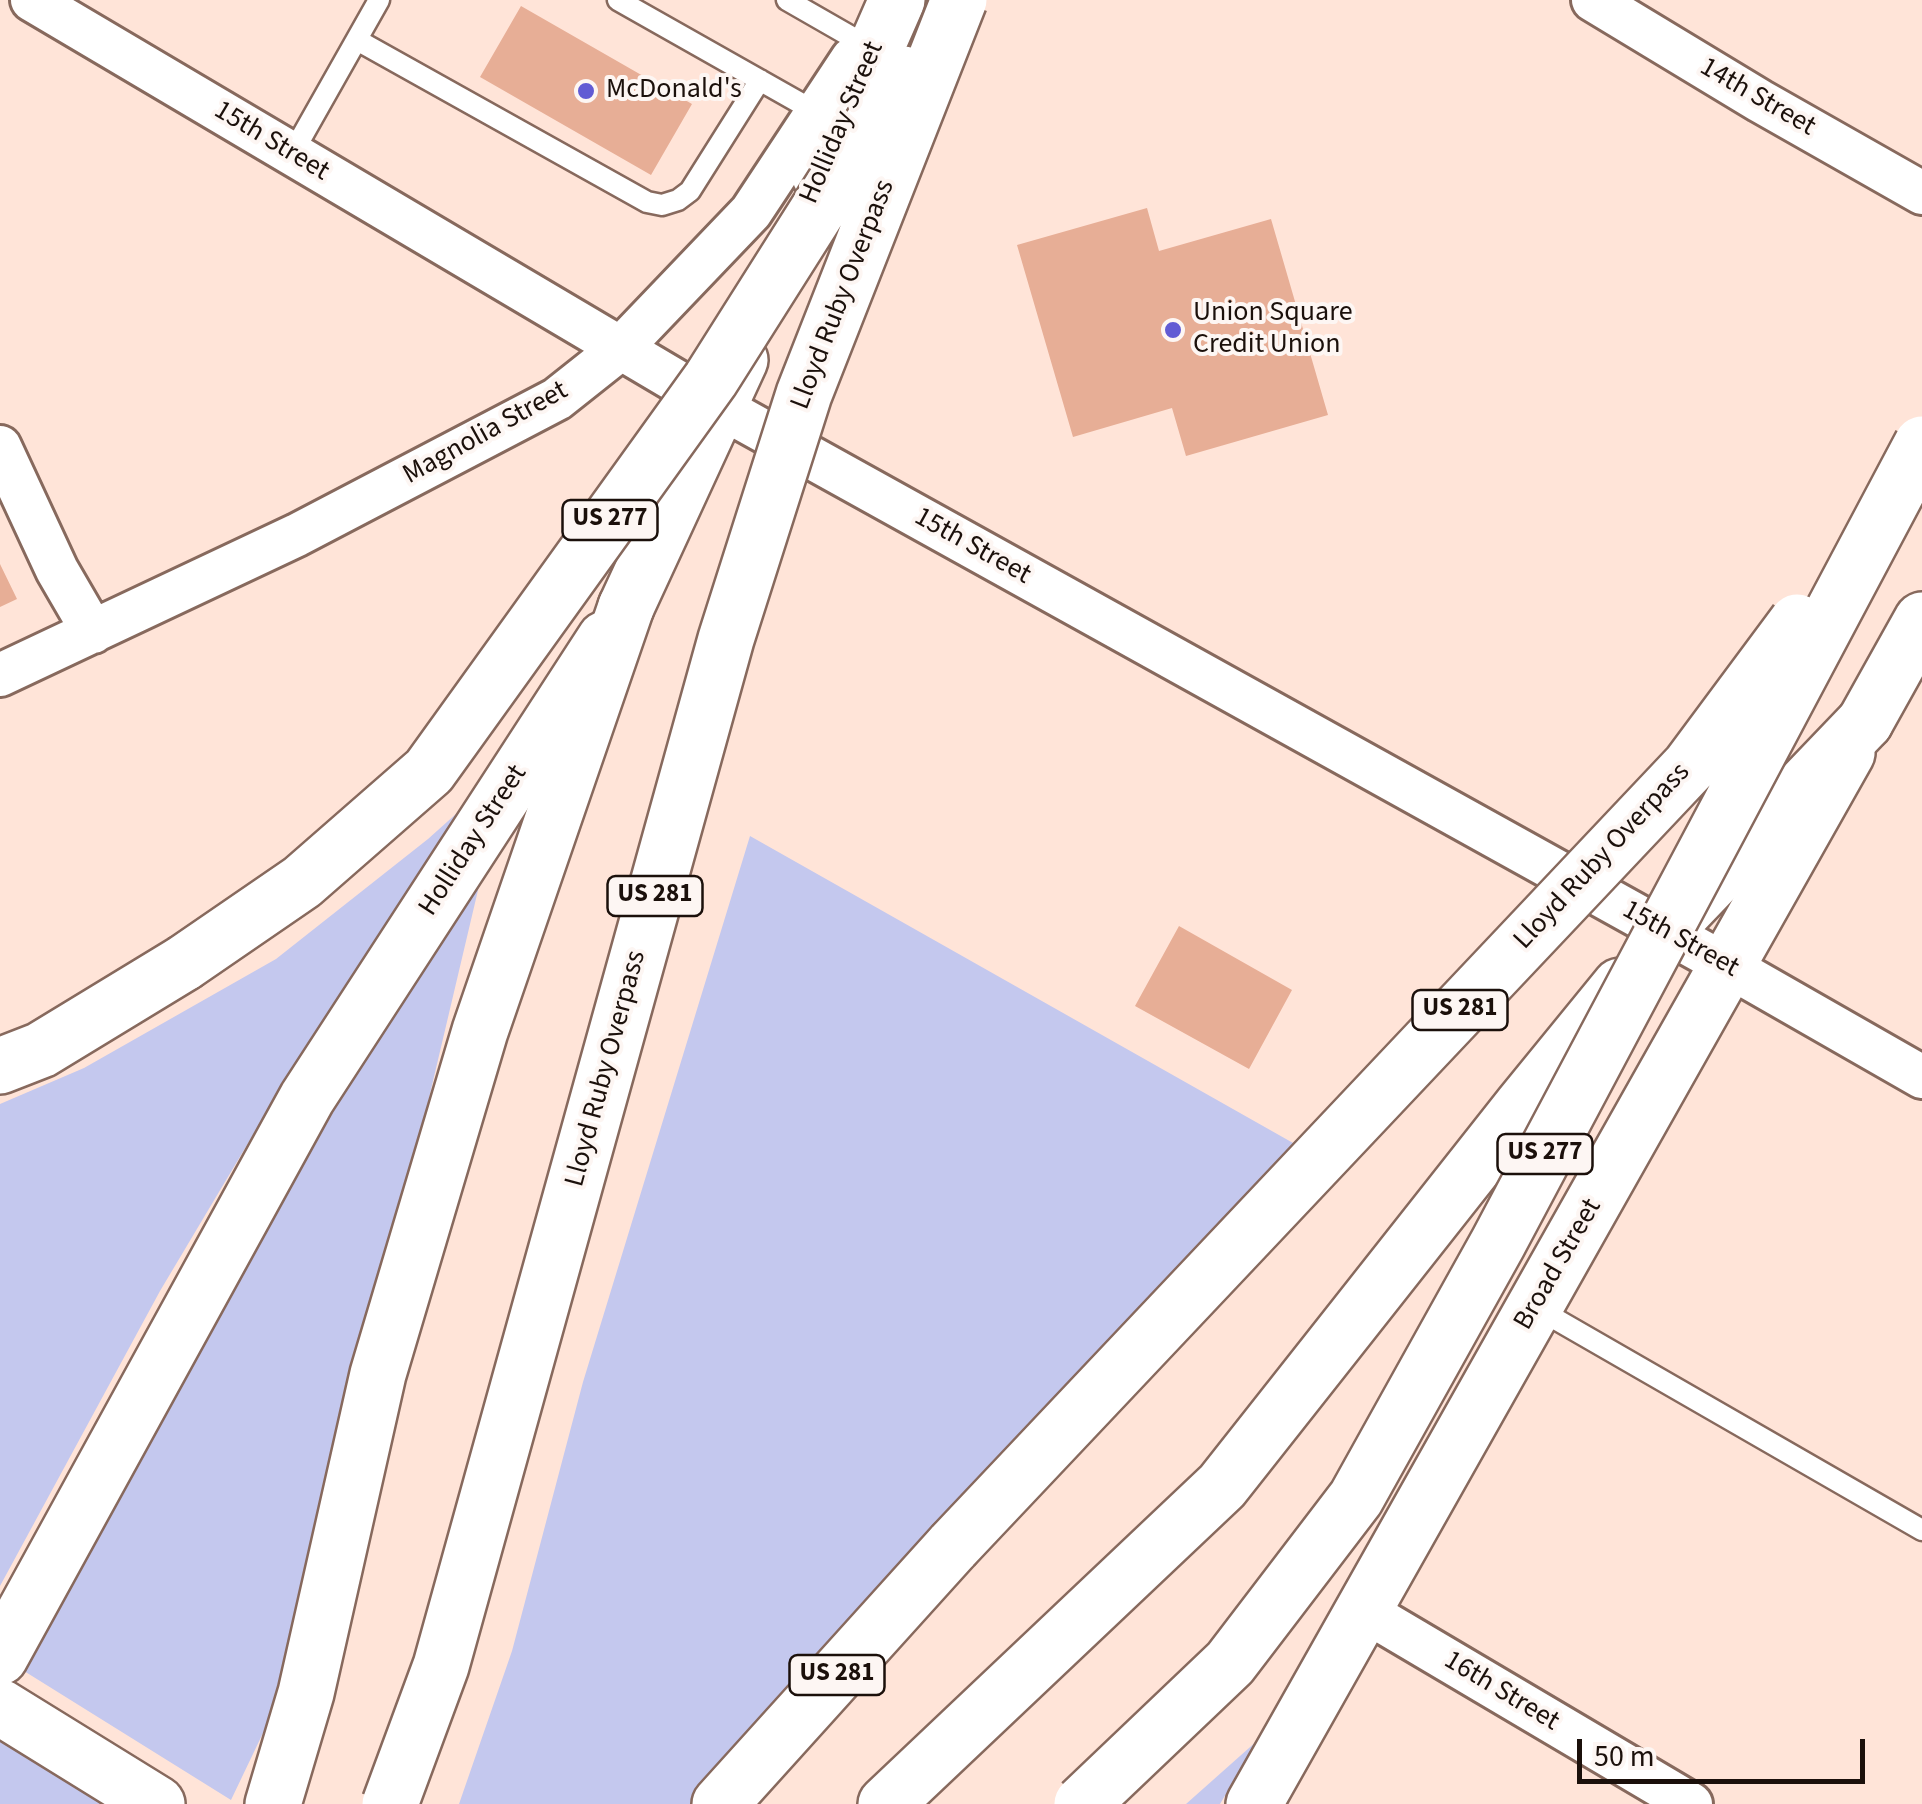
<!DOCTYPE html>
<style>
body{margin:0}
#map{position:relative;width:1922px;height:1804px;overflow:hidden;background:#ffe4d8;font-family:"Source Sans 3",sans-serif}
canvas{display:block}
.scale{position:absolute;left:1577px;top:1739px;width:288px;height:45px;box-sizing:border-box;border:5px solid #1b100b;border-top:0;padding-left:12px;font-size:30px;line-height:35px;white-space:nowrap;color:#1b100b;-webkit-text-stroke:8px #fdf6f3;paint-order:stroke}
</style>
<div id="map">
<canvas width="1922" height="1804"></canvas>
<div class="scale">50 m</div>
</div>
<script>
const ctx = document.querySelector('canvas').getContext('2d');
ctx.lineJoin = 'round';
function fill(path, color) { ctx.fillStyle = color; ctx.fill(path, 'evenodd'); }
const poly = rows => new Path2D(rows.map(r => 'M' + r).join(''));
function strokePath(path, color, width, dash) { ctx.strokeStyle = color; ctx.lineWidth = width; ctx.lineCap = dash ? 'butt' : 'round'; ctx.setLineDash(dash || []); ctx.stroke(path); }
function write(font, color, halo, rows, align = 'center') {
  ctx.font = font + ' "Source Sans 3",sans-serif'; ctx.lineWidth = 8; ctx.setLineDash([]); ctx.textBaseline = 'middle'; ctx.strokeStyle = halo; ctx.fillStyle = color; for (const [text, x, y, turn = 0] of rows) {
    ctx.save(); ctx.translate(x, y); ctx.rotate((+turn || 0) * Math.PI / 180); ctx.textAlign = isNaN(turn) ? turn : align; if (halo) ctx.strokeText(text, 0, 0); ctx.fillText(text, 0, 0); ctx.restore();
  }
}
fill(poly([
 [495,779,404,899,294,1066,160,1291,0,1586,0,1104,84,1068,276,959,428,839],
 [750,836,1309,1152,731,1757,690,1804,459,1804,512,1651,583,1382],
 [479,886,295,1666,231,1800,24,1671,119,1483,251,1250,429,949],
 [0,1725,116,1804,0,1804],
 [1258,1740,1220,1804,1186,1804]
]), '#c4c8ee');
fill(poly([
 [521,6,692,104,651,175,480,77],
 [1147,208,1159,251,1271,219,1328,415,1186,456,1172,408,1073,437,1017,245],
 [0,564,17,599,0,607],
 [1179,926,1292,990,1249,1069,1135,1006]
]), '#e7ae96');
const lane = poly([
 [618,0,816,112],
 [787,0,862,43],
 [357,40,647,202,662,205,678,200,690,191,760,80],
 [292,154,379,0],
 [1538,1309,1922,1530]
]);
const street = poly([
 [32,0,720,407,1728,966,1922,1077],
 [1593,0,1760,101,1922,193],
 [0,447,57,570,93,632],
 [0,675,297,535,557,399,620,349,751,212,852,59],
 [1363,1610,1691,1804]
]);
const secondary = poly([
 [0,1657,307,1098,605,639],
 [0,1707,157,1804],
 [1254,1804,1847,753]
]);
const primary = poly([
 [820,176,897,0],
 [626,607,740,360],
 [1865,722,1922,620]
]);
const highway = poly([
 [1682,913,1865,722],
 [0,1066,41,1050,184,963],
 [273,1804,306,1693,378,1374,480,1031,626,607],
 [720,1804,953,1546],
 [886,1804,1222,1486,1522,1106,1620,986]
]);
strokePath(lane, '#87695d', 25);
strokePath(street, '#87695d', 48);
strokePath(secondary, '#87695d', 60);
strokePath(primary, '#87695d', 60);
strokePath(highway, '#87695d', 60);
strokePath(lane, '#fff', 20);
strokePath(street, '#fff', 42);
strokePath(secondary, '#fff', 55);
strokePath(primary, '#fff', 55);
strokePath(highway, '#fff', 55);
const highwayBridge = poly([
 [184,963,302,882,429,771,711,379,904,74],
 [953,1546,1690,766,1797,622],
 [390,1804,441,1666,726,639,804,394,959,0],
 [1082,1804,1230,1663,1356,1498,1498,1243,1922,444]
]);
strokePath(highwayBridge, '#87695d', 60, []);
strokePath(highwayBridge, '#fff', 55);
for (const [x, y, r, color] of [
 [586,91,10,"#625bd4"],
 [1173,330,10,"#625bd4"]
]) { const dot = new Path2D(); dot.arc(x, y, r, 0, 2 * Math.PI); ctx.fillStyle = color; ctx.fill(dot); strokePath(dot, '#fdf6f3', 4); }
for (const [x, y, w] of [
 [610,520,95],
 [655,896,95],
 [1460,1010,95],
 [1545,1154,95],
 [837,1675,95]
]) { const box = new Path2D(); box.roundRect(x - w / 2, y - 20, w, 40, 8); ctx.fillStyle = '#fdf6f3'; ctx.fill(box); strokePath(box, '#1b100b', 2.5); }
write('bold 25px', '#1b100b', null, [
 ["US 277",610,520],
 ["US 281",655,896],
 ["US 281",1460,1010],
 ["US 277",1545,1154],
 ["US 281",837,1675]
]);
write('28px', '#1b100b', '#fdf6f3', [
 ["McDonald's",606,91],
 ["Union Square",1193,314],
 ["Credit Union",1193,346]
], 'left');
write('28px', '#1b100b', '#fdf6f3', [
 ["14th Street",1757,98,30],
 ["Holliday Street",843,123,-67],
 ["15th Street",271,142,31],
 ["Lloyd Ruby Overpass",844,295,-69],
 ["Magnolia Street",486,434,-29],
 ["15th Street",972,547,29],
 ["Holliday Street",474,841,-57],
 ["Lloyd Ruby Overpass",1603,857,-47],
 ["15th Street",1680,940,29],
 ["Lloyd Ruby Overpass",607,1069,-75],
 ["Broad Street",1559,1265,-60],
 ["16th Street",1501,1692,31]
]);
</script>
